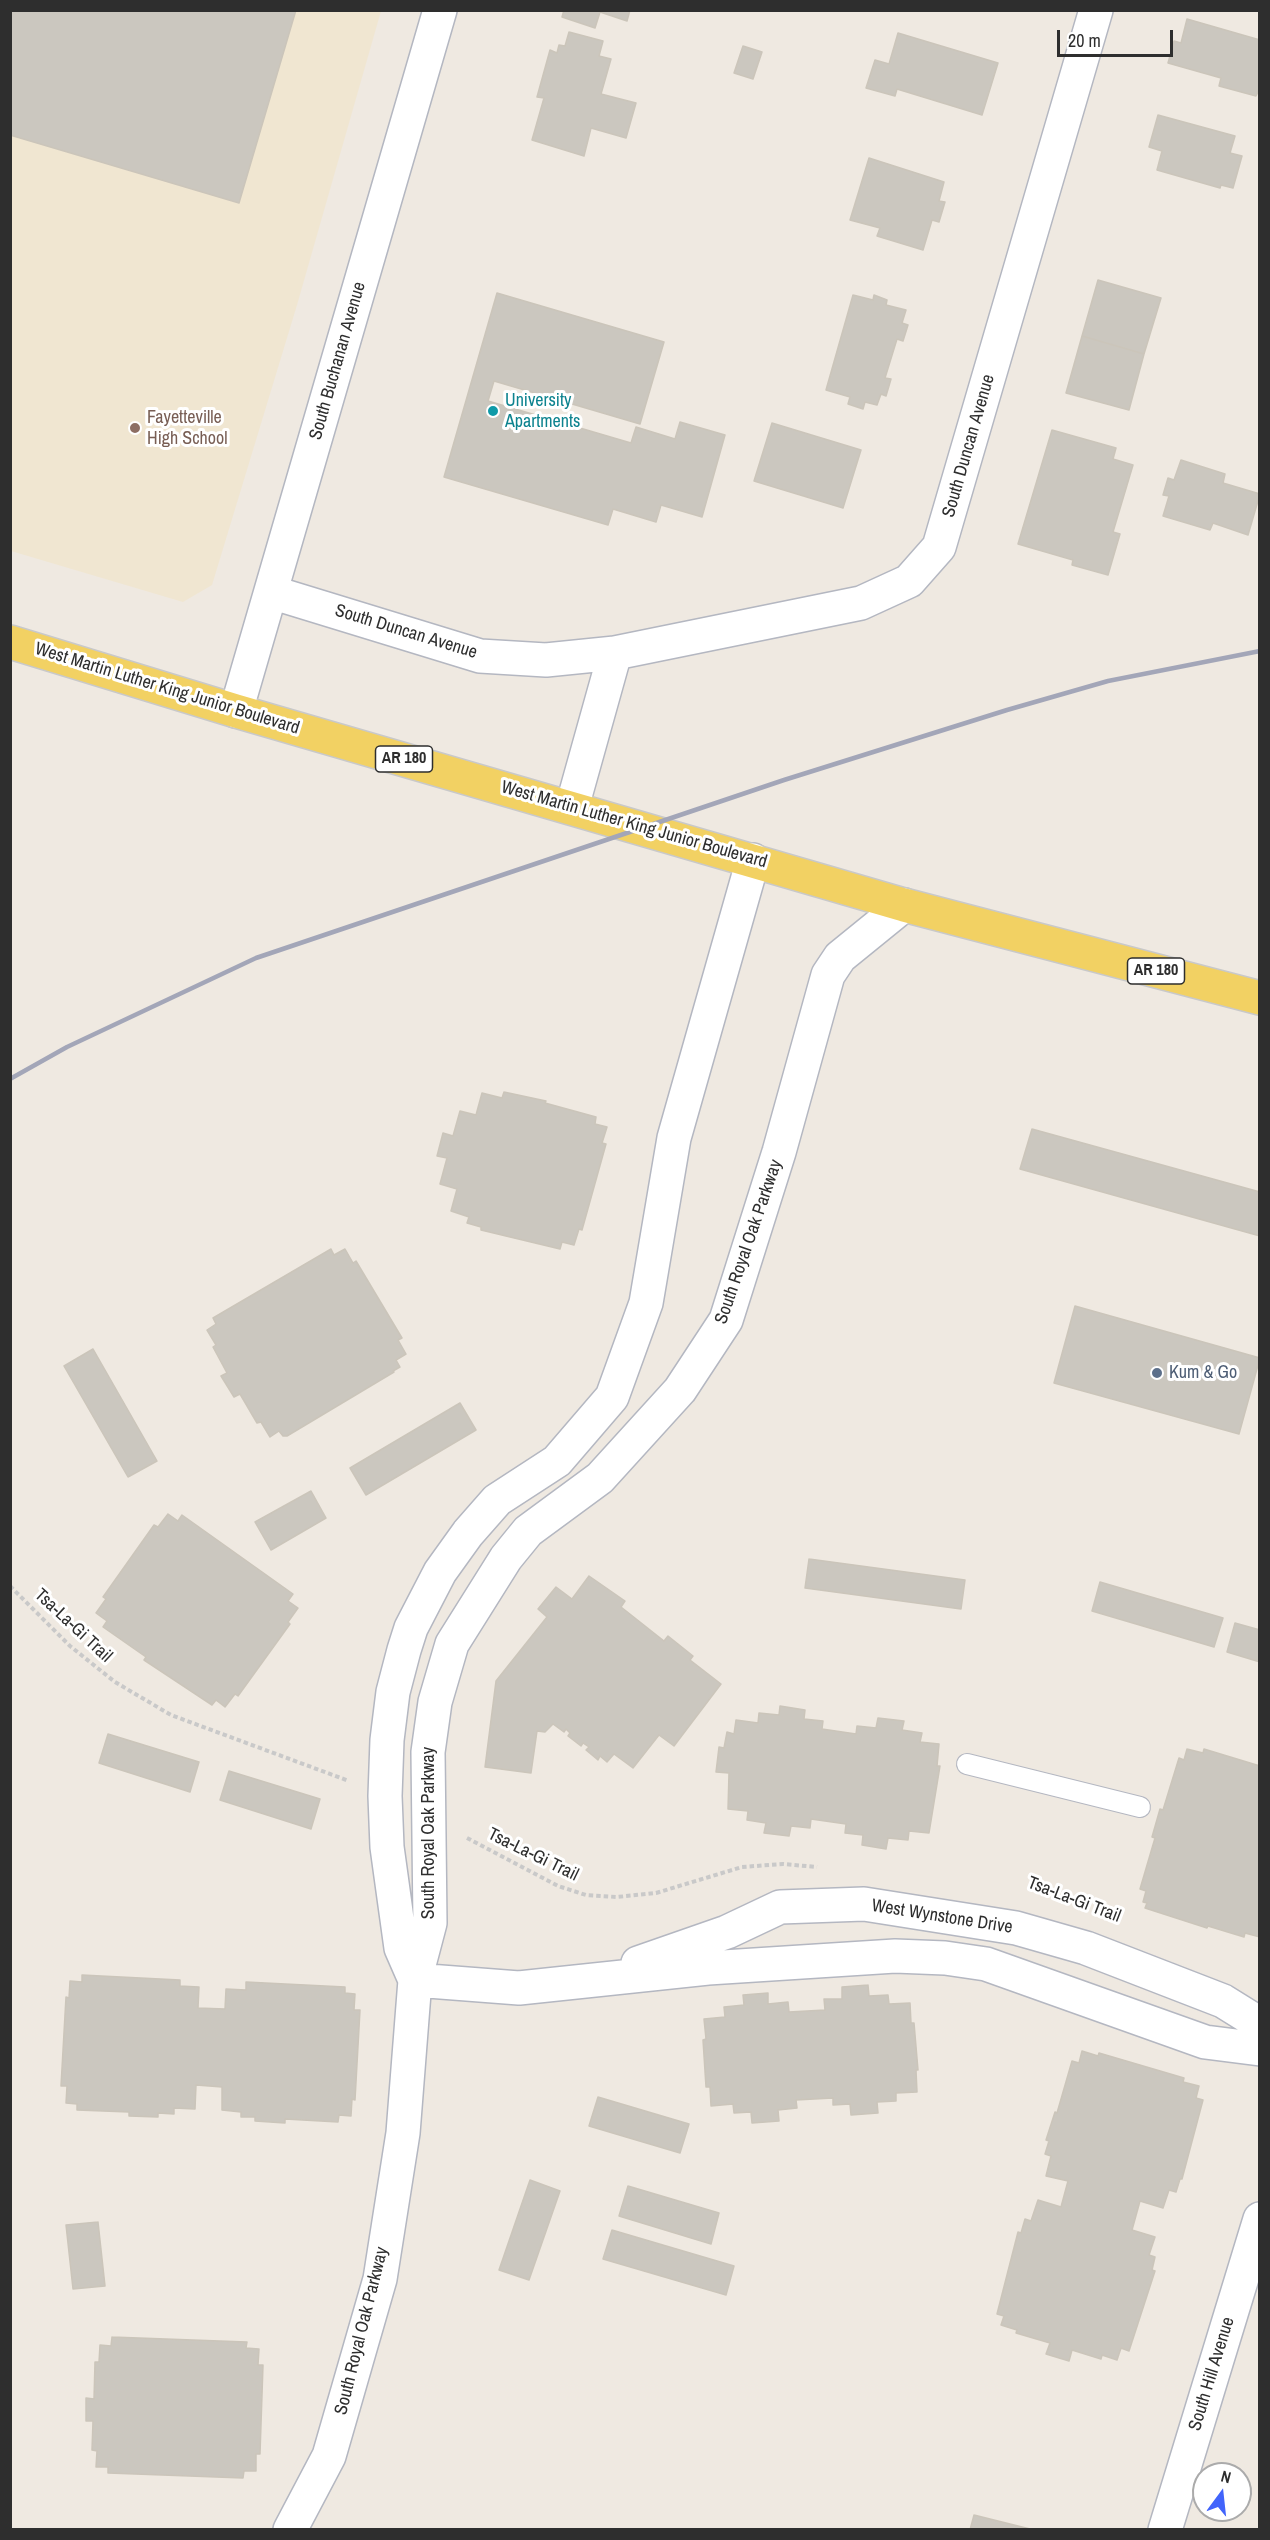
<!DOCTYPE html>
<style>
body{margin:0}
#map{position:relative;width:1270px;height:2540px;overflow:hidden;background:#efe9e1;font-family:"Archivo Narrow",sans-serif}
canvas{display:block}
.frame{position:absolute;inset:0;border:12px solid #2e2e2e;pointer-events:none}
.north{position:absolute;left:1192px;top:2462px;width:60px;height:60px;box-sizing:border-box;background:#fff;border:2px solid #ababab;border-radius:50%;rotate:15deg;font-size:16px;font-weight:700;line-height:24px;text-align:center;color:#2e2e2e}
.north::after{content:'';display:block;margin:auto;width:21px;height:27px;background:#4264fb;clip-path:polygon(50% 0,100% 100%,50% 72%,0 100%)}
.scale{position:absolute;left:1057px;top:30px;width:116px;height:27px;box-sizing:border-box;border:3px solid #2e2e2e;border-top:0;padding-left:8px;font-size:18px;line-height:21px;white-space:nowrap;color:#2e2e2e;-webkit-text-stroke:4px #fff;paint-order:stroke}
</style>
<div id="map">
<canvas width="1270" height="2540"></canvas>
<div class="frame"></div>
<div class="north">N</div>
<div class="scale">20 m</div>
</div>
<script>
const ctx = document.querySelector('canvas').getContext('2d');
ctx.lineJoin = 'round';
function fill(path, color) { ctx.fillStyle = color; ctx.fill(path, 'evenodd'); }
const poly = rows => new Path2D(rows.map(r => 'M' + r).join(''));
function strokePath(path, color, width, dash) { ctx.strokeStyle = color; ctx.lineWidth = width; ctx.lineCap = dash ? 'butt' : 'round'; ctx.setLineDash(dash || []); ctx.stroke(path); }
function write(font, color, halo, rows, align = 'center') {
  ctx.font = font + ' "Archivo Narrow",sans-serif'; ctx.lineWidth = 6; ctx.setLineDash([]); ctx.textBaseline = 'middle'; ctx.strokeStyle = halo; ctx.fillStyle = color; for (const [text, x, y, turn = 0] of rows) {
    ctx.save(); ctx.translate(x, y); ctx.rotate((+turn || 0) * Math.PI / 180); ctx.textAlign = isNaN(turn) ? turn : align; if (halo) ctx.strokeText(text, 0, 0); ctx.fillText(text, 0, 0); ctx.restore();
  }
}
fill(poly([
 [10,11,381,11,297,305,212,585,183,602,11,551]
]), '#f0e6d1');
const building = poly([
 [10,10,296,10,239,203,10,135,10,10],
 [564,10,630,10,627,21,600,12,595,28,562,17,564,10],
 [1187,19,1260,40,1260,88,1256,96,1219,86,1221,78,1168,63,1174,41,1181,43,1187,19],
 [569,32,603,41,599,56,611,59,601,94,636,103,626,138,591,128,584,156,532,140,544,98,537,97,550,50,557,53,559,45,565,46,569,32],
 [898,33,998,63,982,115,897,89,895,96,866,88,875,60,889,64,898,33],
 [743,46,762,52,753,79,734,73,743,46],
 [1158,115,1235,136,1230,153,1242,156,1233,188,1221,185,1220,188,1157,170,1162,151,1149,147,1158,115],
 [869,158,944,182,939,201,945,202,939,222,932,220,923,250,877,236,880,228,850,220,869,158],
 [1098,280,1161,298,1144,354,1082,336,1098,280],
 [497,293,664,342,640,424,494,381,488,401,631,443,636,427,675,439,680,422,725,435,702,517,661,505,656,522,613,509,608,525,444,477,497,293],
 [853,295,873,300,874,295,887,300,886,305,906,310,902,323,908,325,903,341,897,339,885,378,891,379,886,396,881,394,877,405,865,402,863,409,848,404,850,397,826,390,853,295],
 [1082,336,1144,354,1129,410,1066,393,1082,336],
 [772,423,861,450,843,508,754,481,772,423],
 [1052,430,1116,448,1113,459,1133,465,1113,532,1120,534,1108,575,1072,565,1073,560,1018,544,1052,430],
 [1181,460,1225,474,1223,483,1260,494,1248,535,1213,523,1210,530,1163,516,1169,496,1163,495,1168,478,1174,480,1181,460],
 [504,1092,546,1101,545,1103,596,1117,595,1124,607,1127,602,1143,606,1144,582,1230,579,1229,574,1245,562,1242,560,1249,481,1230,481,1227,467,1223,469,1217,451,1211,457,1189,440,1184,447,1158,437,1156,443,1133,453,1136,460,1111,476,1115,482,1093,502,1098,504,1092],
 [1032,1129,1260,1192,1260,1236,1020,1169,1032,1129],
 [331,1249,334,1255,345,1249,353,1263,356,1261,402,1338,398,1340,406,1354,396,1360,400,1367,393,1371,394,1372,287,1436,283,1436,279,1431,270,1437,261,1422,257,1423,240,1394,234,1397,221,1376,227,1373,213,1347,216,1345,207,1330,216,1324,213,1318,331,1249],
 [1075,1306,1260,1358,1239,1434,1054,1383,1075,1306],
 [93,1349,157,1461,128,1477,64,1366,93,1349],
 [460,1403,476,1430,366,1495,350,1468,460,1403],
 [311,1491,326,1518,271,1550,255,1522,311,1491],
 [168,1514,178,1521,182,1515,293,1594,288,1601,298,1608,288,1622,290,1624,238,1696,235,1694,225,1707,216,1700,212,1705,144,1660,146,1657,103,1627,107,1621,96,1613,106,1599,103,1597,154,1525,158,1527,168,1514],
 [809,1559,965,1580,961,1609,805,1588,809,1559],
 [589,1576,625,1601,621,1607,664,1641,668,1636,693,1656,690,1660,721,1684,674,1746,659,1735,633,1768,614,1754,607,1762,600,1756,598,1760,586,1750,589,1747,583,1743,581,1746,568,1736,570,1733,566,1729,564,1732,553,1724,545,1732,537,1731,531,1773,485,1767,496,1681,547,1617,538,1609,556,1587,572,1599,589,1576],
 [1100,1582,1223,1618,1214,1647,1092,1611,1100,1582],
 [1235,1623,1260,1630,1260,1662,1227,1652,1235,1623],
 [780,1706,805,1710,804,1719,823,1721,822,1729,856,1734,857,1726,876,1728,878,1718,904,1721,902,1730,922,1733,920,1742,939,1744,937,1766,940,1766,929,1833,909,1831,908,1840,888,1838,886,1849,862,1845,863,1835,845,1833,846,1824,811,1819,810,1828,791,1826,789,1836,764,1833,766,1823,747,1820,748,1811,728,1809,729,1773,716,1772,719,1747,724,1748,727,1732,734,1734,736,1720,758,1723,759,1713,779,1715,780,1706],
 [108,1734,199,1762,190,1792,99,1763,108,1734],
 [1187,1749,1203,1753,1204,1749,1260,1766,1260,1937,1245,1933,1244,1937,1208,1926,1207,1928,1145,1908,1147,1903,1143,1902,1146,1891,1140,1889,1155,1838,1152,1837,1160,1809,1163,1810,1179,1758,1184,1760,1187,1749],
 [229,1771,320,1799,311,1829,220,1800,229,1771],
 [82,1975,180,1980,180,1986,199,1987,198,2008,225,2009,226,1989,246,1990,246,1982,345,1987,345,1993,355,1994,354,2010,360,2010,355,2100,352,2099,351,2116,339,2115,338,2122,285,2119,285,2123,255,2121,255,2117,241,2117,241,2112,222,2110,222,2087,196,2085,195,2109,174,2108,174,2114,158,2113,158,2117,129,2116,129,2112,77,2110,77,2104,66,2103,67,2086,61,2086,66,1997,69,1998,70,1981,82,1982,82,1975],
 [868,1985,869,1996,888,1995,889,2004,910,2003,911,2023,914,2023,918,2070,916,2070,917,2092,896,2093,896,2101,877,2102,878,2113,851,2115,850,2104,833,2105,833,2098,796,2100,797,2108,778,2110,779,2121,752,2123,751,2112,734,2113,733,2104,711,2106,710,2087,706,2087,703,2040,706,2039,704,2019,725,2017,724,2007,744,2005,743,1995,768,1993,768,2004,788,2002,789,2012,825,2010,824,1999,842,1999,842,1987,868,1985],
 [1082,2051,1098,2056,1099,2053,1184,2078,1183,2082,1199,2086,1196,2098,1203,2100,1182,2179,1180,2179,1176,2192,1169,2190,1163,2208,1140,2201,1132,2230,1155,2237,1149,2255,1155,2257,1152,2270,1155,2271,1129,2351,1121,2348,1117,2360,1102,2355,1101,2359,1072,2350,1069,2361,1046,2354,1050,2343,1016,2333,1017,2330,1001,2325,1004,2316,997,2314,1018,2232,1021,2233,1025,2219,1031,2221,1038,2200,1061,2207,1068,2181,1046,2176,1051,2156,1045,2154,1049,2141,1046,2140,1055,2112,1057,2113,1072,2061,1079,2063,1082,2051],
 [598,2097,689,2124,680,2153,589,2126,598,2097],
 [530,2180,560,2191,529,2280,499,2270,530,2180],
 [628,2186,719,2213,711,2244,619,2216,628,2186],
 [98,2222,105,2286,73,2289,66,2225,98,2222],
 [612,2230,734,2266,726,2295,603,2259,612,2230],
 [112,2337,247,2342,246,2348,259,2349,258,2365,263,2365,260,2454,256,2454,256,2471,244,2471,243,2478,108,2473,108,2467,96,2467,97,2451,92,2450,93,2421,86,2421,86,2398,94,2399,95,2362,99,2362,100,2345,111,2346,112,2337],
 [974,2515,1034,2530,970,2530,974,2515]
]);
fill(building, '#cbc7bf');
strokePath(building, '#cbc5ba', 1.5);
const service = poly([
 [967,1764,1140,1807]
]);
const minor = poly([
 [271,592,480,656,546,660,615,653,861,603,909,581,939,547,1096,10],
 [236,711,440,10],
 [572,807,615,653],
 [638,1963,727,1932,780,1907,864,1904,1016,1928,1086,1948,1223,2001,1260,2024],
 [415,1980,401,1948,387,1847,385,1796,387,1740,393,1692,404,1650,411,1628,440,1572,468,1533,497,1500,557,1461,612,1397,646,1303,674,1138,753,860],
 [415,1980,519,1988,708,1968,895,1956,945,1958,986,1964,1205,2042,1260,2049],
 [290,2530,329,2456,380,2279,403,2133,415,1980,430,1923,428,1752,435,1702,452,1644,506,1558,528,1531,600,1478,680,1390,726,1320,779,1152,828,975,840,957,904,905],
 [1165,2530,1260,2219]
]);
const primary = poly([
 [10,642,236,711,904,905,1260,998]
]);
strokePath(service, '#b4b7c1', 22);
strokePath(minor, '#b4b7c1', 36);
strokePath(primary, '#c9c9c9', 36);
strokePath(poly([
 [10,1586,70,1646,115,1682,171,1715,349,1781],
 [467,1838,558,1886,586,1895,617,1897,656,1893,742,1867,783,1864,817,1867]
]), '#c9c9c9', 4, [4.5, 3]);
strokePath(service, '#fff', 20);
strokePath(minor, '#fff', 33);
strokePath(primary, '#f2d163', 33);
strokePath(poly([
 [10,1079,67,1047,256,958,784,780,1007,710,1108,681,1260,651]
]), '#a3a6b8', 4.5);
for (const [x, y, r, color] of [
 [493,411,6,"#0f9aa8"],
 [135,428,6,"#8d6e63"],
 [1157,1373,6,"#5c6f8a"]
]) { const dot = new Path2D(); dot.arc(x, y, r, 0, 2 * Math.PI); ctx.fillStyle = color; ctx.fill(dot); strokePath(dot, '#fff', 2); }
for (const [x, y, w] of [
 [404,759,57],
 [1156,971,57]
]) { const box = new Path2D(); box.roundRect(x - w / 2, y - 13, w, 26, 4.5); ctx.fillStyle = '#fff'; ctx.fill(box); strokePath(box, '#2e2e2e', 1.5); }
write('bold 16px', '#2e2e2e', null, [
 ["AR 180",404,759],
 ["AR 180",1156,971]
]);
write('18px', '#2e2e2e', '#fff', [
 ["South Buchanan Avenue",338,361,-74],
 ["South Duncan Avenue",969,446,-74],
 ["South Duncan Avenue",406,632,17],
 ["West Martin Luther King Junior Boulevard",167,689,17],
 ["West Martin Luther King Junior Boulevard",634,825,16],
 ["South Royal Oak Parkway",749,1242,-71],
 ["Tsa-La-Gi Trail",73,1626,43],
 ["South Royal Oak Parkway",429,1833,-90],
 ["Tsa-La-Gi Trail",533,1855,26],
 ["Tsa-La-Gi Trail",1074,1900,21],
 ["West Wynstone Drive",942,1917,9],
 ["South Royal Oak Parkway",362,2331,-76],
 ["South Hill Avenue",1212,2374,-73]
]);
write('18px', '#0d838f', '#fff', [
 ["University",505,401],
 ["Apartments",505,422]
], 'left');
write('18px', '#785e54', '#fff', [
 ["Fayetteville",147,418],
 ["High School",147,439]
], 'left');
write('18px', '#4e5e75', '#fff', [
 ["Kum & Go",1169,1373]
], 'left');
</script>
